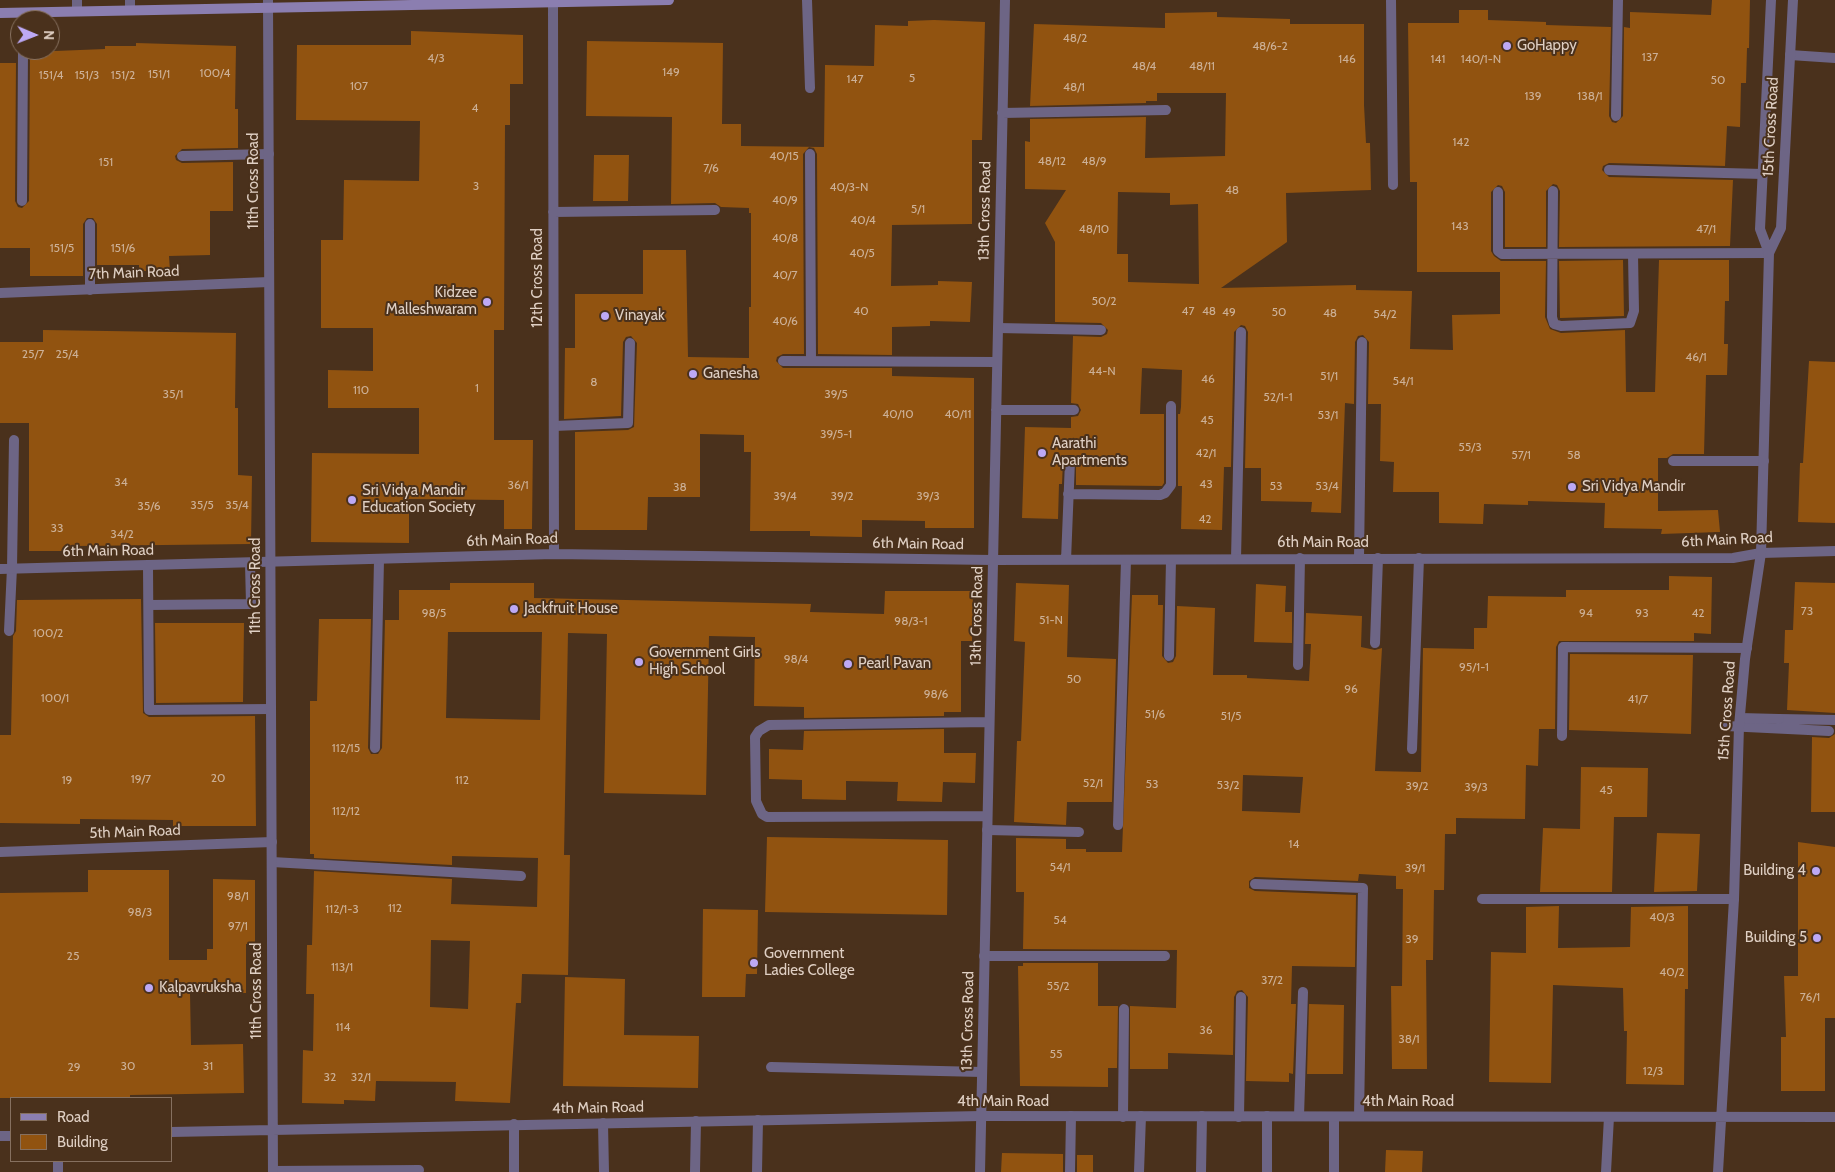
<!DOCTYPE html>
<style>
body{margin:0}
#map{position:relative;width:1835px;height:1172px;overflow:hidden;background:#4a311c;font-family:Cabin,sans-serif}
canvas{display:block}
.legend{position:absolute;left:10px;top:1097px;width:162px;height:65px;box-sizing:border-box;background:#4a311c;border:1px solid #86705f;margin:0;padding:6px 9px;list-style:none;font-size:15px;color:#dfcfc3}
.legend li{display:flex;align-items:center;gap:10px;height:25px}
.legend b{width:25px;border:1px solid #86705f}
.north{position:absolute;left:10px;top:10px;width:50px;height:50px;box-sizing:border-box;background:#4a311c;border:1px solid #86705f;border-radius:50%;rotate:91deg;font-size:14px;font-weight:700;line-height:20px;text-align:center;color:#dfcfc3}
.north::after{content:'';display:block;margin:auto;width:18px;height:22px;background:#bda9f5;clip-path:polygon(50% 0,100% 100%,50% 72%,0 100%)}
</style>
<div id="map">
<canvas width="1835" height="1172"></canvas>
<ul class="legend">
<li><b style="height:6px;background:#8b7eb0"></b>Road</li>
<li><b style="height:14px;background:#915310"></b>Building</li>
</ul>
<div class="north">N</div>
</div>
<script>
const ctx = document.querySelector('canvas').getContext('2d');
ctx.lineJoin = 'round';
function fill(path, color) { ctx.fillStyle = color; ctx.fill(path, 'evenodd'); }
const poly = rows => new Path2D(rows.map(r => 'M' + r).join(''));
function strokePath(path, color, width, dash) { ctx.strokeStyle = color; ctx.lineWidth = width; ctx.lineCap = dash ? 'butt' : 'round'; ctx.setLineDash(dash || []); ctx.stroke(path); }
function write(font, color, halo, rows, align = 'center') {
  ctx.font = font + ' Cabin,sans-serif'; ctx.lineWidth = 4; ctx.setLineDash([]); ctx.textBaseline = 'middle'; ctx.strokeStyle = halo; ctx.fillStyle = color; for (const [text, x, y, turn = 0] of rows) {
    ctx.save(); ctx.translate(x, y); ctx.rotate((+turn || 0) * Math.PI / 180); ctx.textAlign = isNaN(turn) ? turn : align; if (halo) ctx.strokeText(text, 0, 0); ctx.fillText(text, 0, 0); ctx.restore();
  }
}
fill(poly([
 [1712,0,1750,0,1749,48,1747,48,1746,83,1741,83,1740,127,1727,126,1725,166,1609,163,1603,166,1602,170,1609,177,1733,180,1730,246,1559,247,1560,191,1557,185,1553,184,1546,191,1546,247,1505,247,1505,192,1502,186,1498,185,1491,192,1491,251,1494,256,1501,261,1546,261,1545,317,1550,329,1561,333,1625,330,1626,392,1655,392,1659,260,1729,260,1729,301,1725,301,1724,344,1728,344,1727,375,1706,375,1704,454,1673,454,1667,458,1658,458,1658,511,1718,510,1720,532,1661,534,1662,529,1604,528,1605,503,1528,501,1528,505,1484,504,1483,524,1439,523,1439,492,1393,492,1394,462,1380,461,1381,404,1368,404,1369,342,1363,335,1358,336,1355,342,1354,404,1345,403,1341,513,1311,512,1312,502,1261,501,1261,468,1245,468,1248,332,1245,326,1241,325,1234,332,1231,467,1224,467,1222,530,1181,529,1182,486,1178,486,1178,414,1180,414,1181,407,1182,370,1142,368,1140,414,1164,414,1164,483,1162,486,1076,485,1076,458,1073,455,1067,455,1063,461,1062,484,1059,484,1058,519,1022,518,1025,427,1071,428,1071,417,1078,416,1081,410,1078,404,1071,403,1073,336,1101,337,1107,334,1108,330,1101,323,1055,322,1055,242,1045,223,1066,190,1025,189,1025,141,1030,142,1030,119,1146,117,1145,158,1225,156,1226,93,1157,93,1157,101,1146,101,1146,103,1030,106,1034,24,1165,28,1165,13,1217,12,1217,17,1290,19,1290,24,1364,24,1364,105,1366,143,1370,143,1371,190,1286,193,1287,242,1221,288,1356,285,1356,290,1412,291,1410,349,1453,350,1452,315,1500,314,1500,272,1417,272,1417,182,1410,182,1408,23,1459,23,1459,10,1488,10,1488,20,1546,22,1546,25,1611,27,1609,116,1612,122,1616,123,1623,116,1624,27,1630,28,1630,12,1711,15],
 [1118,192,1170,193,1170,205,1198,204,1199,284,1128,282,1128,254,1117,254],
 [934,20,985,22,982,140,972,140,972,224,892,225,891,286,938,285,938,281,972,282,970,322,930,321,930,326,892,327,892,355,818,354,817,154,814,148,809,147,803,154,804,354,783,354,777,357,776,361,783,368,892,368,892,376,974,378,974,528,925,528,925,521,862,520,862,537,810,536,810,531,750,531,751,452,744,452,744,435,700,434,700,497,648,497,647,530,575,530,575,432,628,430,634,427,637,343,631,336,626,337,623,342,621,416,564,419,565,348,575,348,575,294,643,294,643,250,686,250,688,357,749,358,749,307,751,307,751,213,749,213,749,208,721,207,715,203,671,204,672,117,586,116,587,41,723,43,722,124,741,124,741,146,824,147,825,65,874,66,875,25,908,26,908,21],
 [411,31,523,35,523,84,510,84,510,125,505,125,504,330,494,330,494,440,533,440,532,529,504,529,504,500,409,499,409,543,311,542,312,453,419,454,419,408,328,408,328,370,373,371,373,328,321,328,321,240,343,240,344,180,419,181,420,121,296,120,297,45,411,45],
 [136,43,236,46,235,109,238,109,238,148,182,149,175,156,176,160,182,163,233,162,233,211,210,211,210,255,169,256,170,271,139,271,139,265,97,265,97,224,93,218,87,218,83,224,83,276,30,276,30,248,0,248,0,63,16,63,15,201,18,207,22,208,29,201,30,52,105,49,105,46,136,46],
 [594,155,629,155,628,201,593,201],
 [1623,260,1624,316,1560,318,1559,261],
 [43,330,236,333,235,408,238,408,238,475,252,476,251,544,77,546,77,551,29,551,29,423,0,423,0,342,43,342],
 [1809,361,1835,362,1835,523,1798,522,1800,463,1803,463],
 [1669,576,1712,577,1711,634,1694,633,1694,641,1559,641,1556,647,1555,729,1539,729,1538,766,1526,765,1525,819,1456,818,1456,834,1445,834,1444,890,1434,890,1433,960,1426,960,1427,1069,1392,1069,1391,986,1402,986,1403,889,1396,889,1396,876,1359,874,1358,881,1255,877,1249,881,1249,888,1255,891,1356,895,1355,967,1292,966,1291,1004,1296,1004,1293,1074,1289,1073,1289,1082,1246,1081,1248,997,1242,990,1237,991,1234,997,1233,1055,1168,1053,1168,1069,1130,1069,1130,1006,1176,1008,1177,950,1023,949,1024,892,1016,892,1016,838,1066,839,1066,849,1086,849,1086,852,1122,852,1132,595,1158,595,1158,605,1163,605,1162,656,1168,663,1173,662,1176,656,1177,606,1215,608,1213,675,1247,675,1247,678,1309,681,1311,644,1305,644,1306,613,1362,616,1361,647,1375,650,1382,648,1375,771,1421,772,1423,648,1474,649,1474,628,1487,628,1488,596,1566,597,1566,590,1669,590],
 [1243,775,1303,777,1300,813,1242,811],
 [1795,582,1835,583,1835,713,1787,710,1789,663,1784,663,1785,630,1793,630],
 [450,583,534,583,534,598,811,604,810,612,884,614,885,591,973,591,972,641,961,641,961,712,944,712,944,716,804,718,804,707,754,706,755,637,709,636,706,795,604,793,607,634,568,633,564,855,570,855,568,975,522,974,521,1003,516,1003,510,1103,455,1101,456,1082,376,1081,375,1101,344,1100,344,1104,302,1103,303,1050,313,1051,314,994,306,994,307,945,312,945,314,871,452,879,451,904,537,907,538,858,452,856,452,865,314,858,314,854,310,854,310,701,317,701,319,619,371,619,368,748,371,754,378,754,382,748,385,620,399,620,399,590,450,590],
 [448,632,542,632,540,720,446,718],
 [431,940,470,941,468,1009,430,1007],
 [1016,583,1069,585,1067,657,1116,659,1112,802,1067,802,1066,825,1014,822,1017,741,1021,741,1025,642,1014,641],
 [1256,584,1286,586,1285,612,1292,612,1292,643,1254,642],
 [141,599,143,713,149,717,255,716,256,826,173,826,173,820,80,819,80,824,0,823,0,735,11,735,13,636,16,631,17,600],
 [155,623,244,623,243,702,156,703],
 [1570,654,1693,655,1691,734,1569,730],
 [944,729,944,753,976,753,975,783,943,782,942,802,897,801,898,782,846,781,846,800,802,799,802,780,769,779,769,749,803,750,804,731],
 [1835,734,1835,812,1811,812,1812,737,1829,738],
 [1581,767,1648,768,1647,817,1614,817,1612,892,1540,892,1543,828,1580,829],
 [1657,833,1700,834,1697,891,1654,892],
 [767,837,948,840,947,915,765,912],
 [1798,842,1835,847,1835,1018,1825,1018,1825,1091,1781,1091,1781,1037,1786,1037,1784,976,1798,976],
 [88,870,169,870,169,960,207,960,207,949,213,949,213,879,255,880,255,944,246,944,246,993,190,993,191,1045,243,1044,244,1093,130,1095,130,1098,0,1098,0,893,88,892],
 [1559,906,1558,948,1630,947,1631,907,1688,906,1688,989,1685,989,1684,1085,1626,1084,1627,1031,1624,1031,1623,988,1553,985,1551,1083,1489,1082,1491,952,1526,953,1526,907],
 [703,909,758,910,757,974,746,974,745,997,702,997],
 [1023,963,1098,963,1098,1006,1118,1006,1117,1068,1108,1068,1108,1087,1020,1086,1018,966,1023,966],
 [565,977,625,979,624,1035,699,1036,698,1088,563,1086],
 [1309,1004,1344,1005,1343,1074,1307,1074],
 [1386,1150,1423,1151,1422,1172,1385,1172],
 [1002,1153,1063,1154,1063,1172,1001,1172],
 [1077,1155,1093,1155,1093,1172,1077,1172]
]), '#915310');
strokePath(poly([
 [807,0,810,88],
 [1790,55,1835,58],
 [1616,116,1618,0],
 [182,156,269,154],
 [1553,191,1552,317,1554,324,1561,326,1630,323,1634,311,1633,254],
 [1498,192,1498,251,1502,254,1769,253],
 [22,201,23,50],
 [90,224,90,290],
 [998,328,1101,330],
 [554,426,628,423,630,343],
 [1673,461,1764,461],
 [1236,559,1241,332],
 [148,566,149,710,271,709],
 [149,605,251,604,250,564],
 [9,631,12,568],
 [1375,643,1378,558],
 [1169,656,1171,560],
 [1298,665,1300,558],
 [1779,719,1835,720],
 [1726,726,1829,731],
 [1562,736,1563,647,1747,648],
 [375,748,379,560],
 [1412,749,1419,558],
 [1118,825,1126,560],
 [987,830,1079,832],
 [1255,884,1363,888,1359,1116],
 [984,956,1165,956],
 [771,1067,982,1072],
 [1299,1116,1303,992],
 [1123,1117,1124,1009],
 [1239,1117,1241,997],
 [757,1172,758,1120],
 [1070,1172,1071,1116],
 [1139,1172,1141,1116],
 [1201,1172,1202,1116],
 [1267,1172,1267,1116],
 [1334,1172,1334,1117]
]), '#6d6585', 10);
strokePath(poly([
 [1391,0,1393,185],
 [553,3,554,554],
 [130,10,130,0],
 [77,11,77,0],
 [1002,113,1166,110],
 [810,154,811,361],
 [1609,170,1763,174],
 [553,212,715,210],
 [0,293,269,282],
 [783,361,997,362],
 [996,410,1074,410],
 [1068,494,1160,495,1165,493,1171,485,1171,406],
 [1359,558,1362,342],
 [1066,560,1070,461],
 [12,568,14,440],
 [0,569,554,554,993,560,1733,558,1761,553,1835,551],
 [1740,718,1779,719],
 [987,816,767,817,762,814,756,801,755,737,759,731,769,725,989,722],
 [0,852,272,842],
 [272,862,521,876],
 [1482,899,1734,899],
 [603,1123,604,1172],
 [514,1124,514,1172],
 [273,1171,419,1170],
 [58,1172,58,1161],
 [695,1172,696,1121],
 [980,1172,1005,0],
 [1606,1172,1609,1117]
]), '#6d6585', 10);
strokePath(poly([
 [268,0,273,1172],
 [1769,253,1781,228,1793,0],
 [171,1132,981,1116,1835,1117],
 [0,1136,11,1136],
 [1718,1172,1734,899,1739,726,1745,659,1761,553,1769,253,1760,229,1771,0]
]), '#6d6585', 10);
strokePath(poly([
 [0,13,669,0]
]), '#8b7eb0', 10);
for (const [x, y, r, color] of [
 [1507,46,5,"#bda9f5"],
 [487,302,5,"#bda9f5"],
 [605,316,5,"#bda9f5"],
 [693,374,5,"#bda9f5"],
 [1042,453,5,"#bda9f5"],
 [1572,487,5,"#bda9f5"],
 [352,500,5,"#bda9f5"],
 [514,609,5,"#bda9f5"],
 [639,662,5,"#bda9f5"],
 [848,664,5,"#bda9f5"],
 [1816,871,5,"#bda9f5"],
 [1817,938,5,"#bda9f5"],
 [754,963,5,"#bda9f5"],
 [149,988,5,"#bda9f5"]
]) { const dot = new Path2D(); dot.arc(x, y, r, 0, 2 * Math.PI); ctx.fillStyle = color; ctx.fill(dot); strokePath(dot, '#4a311c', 2); }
write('12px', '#ccb096', null, [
 ["48/2",1075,38],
 ["48/6-2",1270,46],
 ["137",1650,57],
 ["4/3",436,58],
 ["146",1347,59],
 ["141",1438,59],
 ["140/1-N",1481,59],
 ["48/4",1144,66],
 ["48/11",1202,66],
 ["149",671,72],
 ["100/4",215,73],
 ["151/1",159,74],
 ["151/4",51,75],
 ["151/3",87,75],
 ["151/2",123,75],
 ["5",912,78],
 ["147",855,79],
 ["50",1718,80],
 ["107",359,86],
 ["48/1",1074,87],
 ["139",1533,96],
 ["138/1",1590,96],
 ["4",475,108],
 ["142",1461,142],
 ["40/15",784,156],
 ["48/12",1052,161],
 ["48/9",1094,161],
 ["151",106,162],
 ["7/6",711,168],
 ["3",476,186],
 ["40/3-N",849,187],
 ["48",1232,190],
 ["40/9",785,200],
 ["5/1",918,209],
 ["40/4",863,220],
 ["143",1460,226],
 ["48/10",1094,229],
 ["47/1",1706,229],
 ["40/8",785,238],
 ["151/5",62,248],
 ["151/6",123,248],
 ["40/5",862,253],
 ["40/7",785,275],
 ["50/2",1104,301],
 ["40",861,311],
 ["47",1188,311],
 ["48",1209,311],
 ["49",1229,312],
 ["50",1279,312],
 ["48",1330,313],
 ["54/2",1385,314],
 ["40/6",785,321],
 ["25/7",33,354],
 ["25/4",67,354],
 ["46/1",1696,357],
 ["44-N",1102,371],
 ["51/1",1329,376],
 ["46",1208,379],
 ["54/1",1403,381],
 ["8",594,382],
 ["1",477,388],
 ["110",361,390],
 ["35/1",173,394],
 ["39/5",836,394],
 ["52/1-1",1278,397],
 ["40/10",898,414],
 ["40/11",958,414],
 ["53/1",1328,415],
 ["45",1207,420],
 ["39/5-1",836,434],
 ["55/3",1470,447],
 ["42/1",1206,453],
 ["57/1",1521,455],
 ["58",1574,455],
 ["34",121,482],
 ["43",1206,484],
 ["36/1",518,485],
 ["53",1276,486],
 ["53/4",1327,486],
 ["38",680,487],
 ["39/4",785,496],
 ["39/2",842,496],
 ["39/3",928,496],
 ["35/5",202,505],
 ["35/4",237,505],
 ["35/6",149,506],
 ["42",1205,519],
 ["33",57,528],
 ["34/2",122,534],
 ["73",1807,611],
 ["98/5",434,613],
 ["94",1586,613],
 ["93",1642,613],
 ["42",1698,613],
 ["51-N",1051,620],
 ["98/3-1",911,621],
 ["100/2",48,633],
 ["98/4",796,659],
 ["95/1-1",1474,667],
 ["50",1074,679],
 ["96",1351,689],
 ["98/6",936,694],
 ["100/1",55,698],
 ["41/7",1638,699],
 ["51/6",1155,714],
 ["51/5",1231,716],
 ["112/15",346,748],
 ["20",218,778],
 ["19/7",141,779],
 ["19",67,780],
 ["112",462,780],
 ["52/1",1093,783],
 ["53",1152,784],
 ["53/2",1228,785],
 ["39/2",1417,786],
 ["39/3",1476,787],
 ["45",1606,790],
 ["112/12",346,811],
 ["14",1294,844],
 ["54/1",1060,867],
 ["39/1",1415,868],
 ["98/1",238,896],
 ["112",395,908],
 ["112/1-3",342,909],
 ["98/3",140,912],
 ["40/3",1662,917],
 ["54",1060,920],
 ["97/1",238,926],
 ["39",1412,939],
 ["25",73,956],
 ["113/1",342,967],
 ["40/2",1672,972],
 ["37/2",1272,980],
 ["55/2",1058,986],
 ["76/1",1810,997],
 ["114",343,1027],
 ["36",1206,1030],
 ["38/1",1409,1039],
 ["55",1056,1054],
 ["30",128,1066],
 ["31",208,1066],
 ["29",74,1067],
 ["12/3",1653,1071],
 ["32",330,1077],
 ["32/1",361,1077]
]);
write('15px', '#dfcfc3', '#4a311c', [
 ["GoHappy",1517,46],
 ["Kidzee",477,293,"right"],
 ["Malleshwaram",477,310,"right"],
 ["Vinayak",615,316],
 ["Ganesha",703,374],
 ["Aarathi",1052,444],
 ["Apartments",1052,461],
 ["Sri Vidya Mandir",1582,487],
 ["Sri Vidya Mandir",362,491],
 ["Education Society",362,508],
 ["Jackfruit House",524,609],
 ["Government Girls",649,653],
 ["High School",649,670],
 ["Pearl Pavan",858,664],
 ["Building 4",1806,871,"right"],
 ["Building 5",1807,938,"right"],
 ["Government",764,954],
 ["Ladies College",764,971],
 ["Kalpavruksha",159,988]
], 'left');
write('15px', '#dfcfc3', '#4a311c', [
 ["15th Cross Road",1771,127,-87],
 ["11th Cross Road",254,181,-90],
 ["13th Cross Road",985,211,-89],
 ["7th Main Road",134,273,-2],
 ["12th Cross Road",538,278,-90],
 ["6th Main Road",512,540,-2],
 ["6th Main Road",1727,540,-3],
 ["6th Main Road",1323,543],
 ["6th Main Road",918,544,1],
 ["6th Main Road",108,551,-1],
 ["11th Cross Road",256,586,-90],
 ["13th Cross Road",977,616,-89],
 ["15th Cross Road",1727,711,-86],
 ["5th Main Road",135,832,-2],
 ["11th Cross Road",257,991,-90],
 ["13th Cross Road",968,1021,-89],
 ["4th Main Road",1003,1102],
 ["4th Main Road",1408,1102],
 ["4th Main Road",598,1108,-1]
]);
</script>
